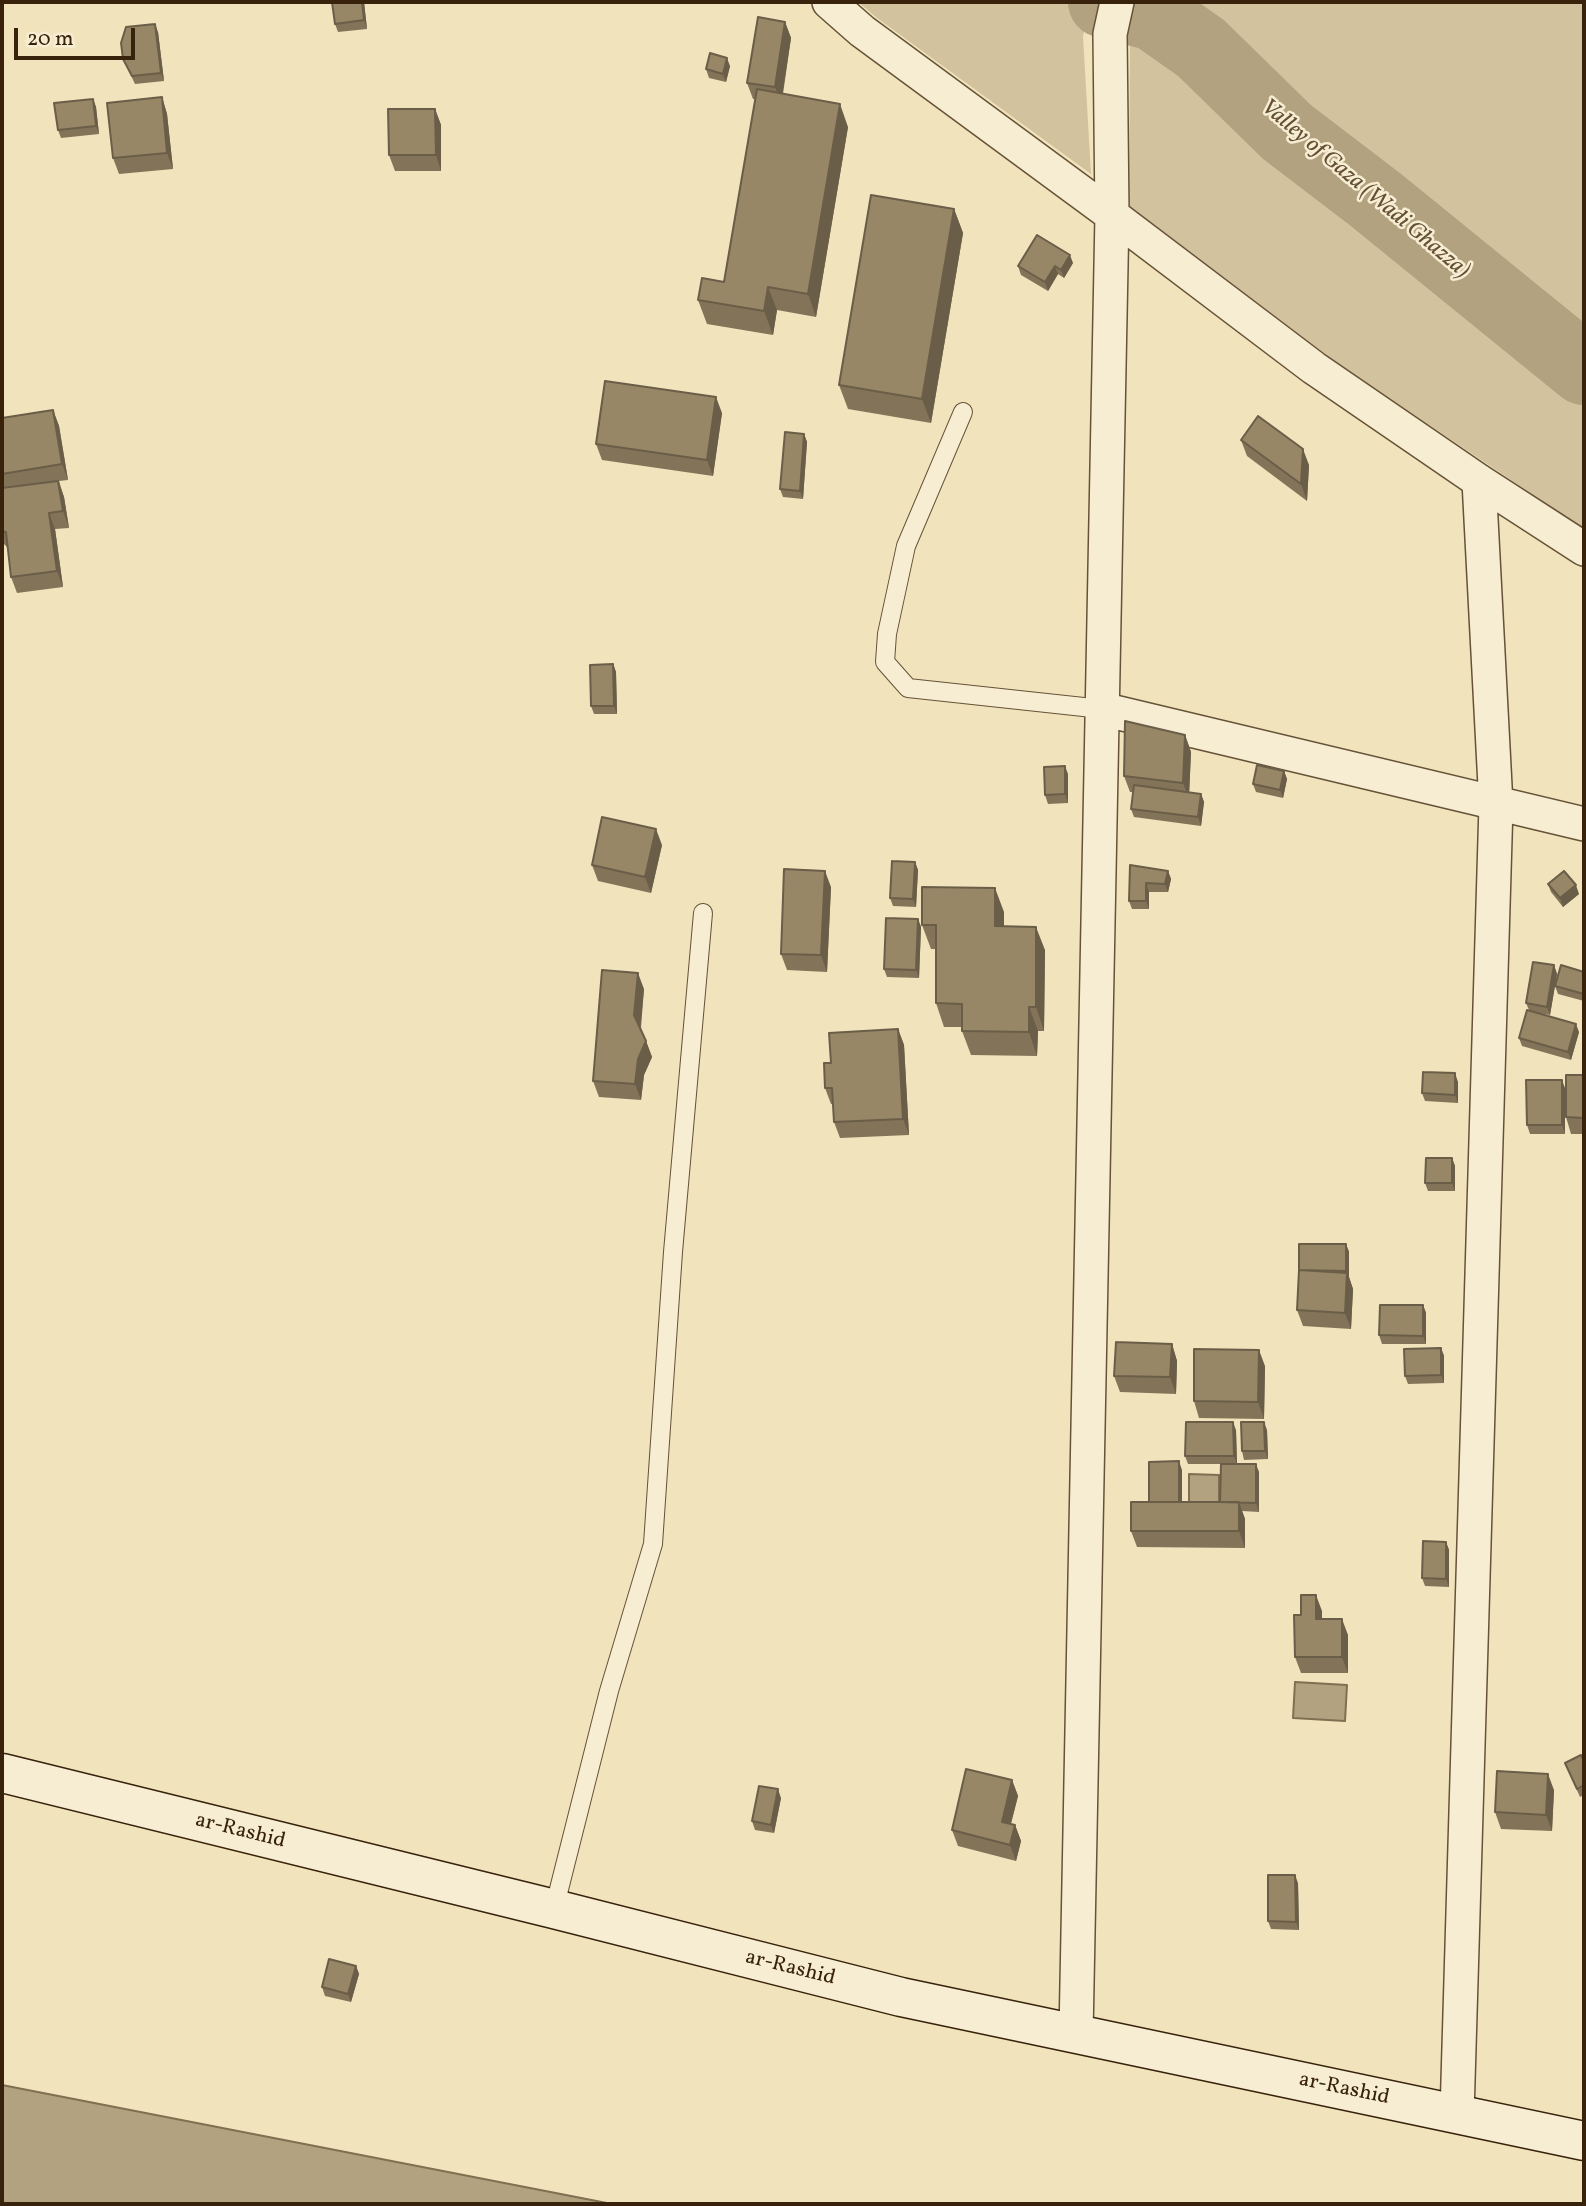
<!DOCTYPE html>
<style>
body{margin:0}
#map{position:relative;width:1586px;height:2206px;overflow:hidden;background:#f1e4bc;font-family:Vollkorn,serif}
canvas{display:block}
.frame{position:absolute;inset:0;border:4px solid #38220b;pointer-events:none}
.scale{position:absolute;left:14px;top:28px;width:121px;height:32px;box-sizing:border-box;border:4px solid #38220b;border-top:0;padding-left:9px;font-size:21px;line-height:24px;white-space:nowrap;color:#38220b;-webkit-text-stroke:5px #f6edd3;paint-order:stroke}
</style>
<div id="map">
<canvas width="1586" height="2206"></canvas>
<div class="frame"></div>
<div class="scale">20 m</div>
</div>
<script>
const ctx = document.querySelector('canvas').getContext('2d');
ctx.lineJoin = 'round';
function fill(path, color) { ctx.fillStyle = color; ctx.fill(path, 'evenodd'); }
const poly = rows => new Path2D(rows.map(r => 'M' + r).join(''));
function strokePath(path, color, width, dash) { ctx.strokeStyle = color; ctx.lineWidth = width; ctx.lineCap = dash ? 'butt' : 'round'; ctx.setLineDash(dash || []); ctx.stroke(path); }
function write(font, color, halo, rows, align = 'center') {
  ctx.font = font + ' Vollkorn,serif'; ctx.lineWidth = 5; ctx.setLineDash([]); ctx.textBaseline = 'middle'; ctx.strokeStyle = halo; ctx.fillStyle = color; for (const [text, x, y, turn = 0] of rows) {
    ctx.save(); ctx.translate(x, y); ctx.rotate((+turn || 0) * Math.PI / 180); ctx.textAlign = isNaN(turn) ? turn : align; if (halo) ctx.strokeText(text, 0, 0); ctx.fillText(text, 0, 0); ctx.restore();
  }
}
fill(poly([
 [858,2,1092,2,1083,36,1091,174,877,18],
 [1139,2,1584,2,1584,529,1310,345,1129,208,1130,38]
]), '#d2c39e');
const water = poly([
 [1189,1474,1219,1475,1219,1511,1189,1511,1189,1474],
 [1295,1682,1347,1685,1345,1721,1293,1718,1295,1682],
 [2,2085,612,2204,2,2204,2,2085]
]);
fill(water, '#b2a280');
strokePath(water, '#816f51', 2);
strokePath(poly([
 [1104,2,1154,15,1201,48,1287,132,1376,200,1584,369]
]), '#b2a280', 72);
const lane = poly([
 [963,412,906,546,887,634,885,662,908,688,1102,709],
 [554,1909,609,1691,653,1544,673,1252,703,913]
]);
const street = poly([
 [829,2,862,31,1112,215,1314,368,1479,481,1584,549],
 [1102,709,1584,824],
 [1076,2033,1112,215,1110,34,1117,2],
 [1457,2114,1496,805,1479,481]
]);
const secondary = poly([
 [2,1773,554,1909,901,1997,1584,2141]
]);
strokePath(lane, '#665237', 20);
strokePath(street, '#665237', 36);
strokePath(secondary, '#38220b', 41);
strokePath(lane, '#f6edd3', 18);
strokePath(street, '#f6edd3', 33);
strokePath(secondary, '#f6edd3', 38);
fill(poly([
 [364,2,367,29,338,32,335,24],
 [785,22,791,38,783,94,848,127,816,317,777,310,773,335,707,324,698,300,724,282,755,99,753,99,747,83],
 [158,32,164,81,135,84,123,59],
 [730,66,726,82,709,78,706,69],
 [162,97,167,114,173,169,119,174,113,158],
 [93,99,96,107,99,134,61,138,58,130],
 [435,109,441,125,441,171,395,171,389,155],
 [954,209,963,233,931,423,848,409,839,385],
 [1073,263,1064,278,1058,274,1048,291,1021,275,1018,266],
 [53,410,59,426,68,480,59,481,64,497,69,528,55,529,63,587,17,593,11,577,8,548,2,542,2,418],
 [722,413,713,476,602,460,596,444],
 [804,434,807,442,803,499,783,497,780,489],
 [1241,440,1309,465,1307,501,1247,456],
 [613,664,616,672,617,714,594,714,591,706],
 [1185,735,1191,752,1189,792,1201,794,1204,802,1201,826,1134,817,1131,809,1134,792,1130,792,1124,776],
 [1284,771,1287,779,1283,798,1256,792,1253,784],
 [1068,774,1068,803,1048,804,1045,795],
 [662,845,651,893,598,881,592,865],
 [915,862,918,870,916,907,893,906,890,898],
 [1130,865,1168,871,1171,879,1168,892,1149,892,1149,909,1132,909,1129,901],
 [1548,884,1579,894,1563,907,1551,892],
 [831,887,827,972,787,970,781,954],
 [1004,912,1004,926,1045,950,1044,1031,1038,1031,1037,1056,971,1055,962,1031,962,1027,944,1027,936,1003,936,949,931,949,922,925],
 [918,919,921,927,919,978,887,977,884,969],
 [1554,965,1557,974,1550,1015,1538,1013,1579,1032,1571,1060,1522,1046,1519,1038,1529,1010,1526,1003],
 [1584,972,1584,1001,1558,994,1555,986],
 [644,989,641,1028,652,1057,644,1075,641,1100,599,1097,593,1081],
 [898,1029,904,1045,909,1135,840,1138,834,1122,833,1104,831,1104,825,1088,831,1063],
 [1584,1075,1584,1134,1571,1134,1566,1117],
 [1458,1082,1458,1103,1425,1101,1422,1093],
 [1565,1088,1565,1134,1530,1134,1527,1125],
 [1452,1158,1455,1166,1455,1191,1428,1191,1425,1183],
 [1346,1244,1349,1252,1349,1277,1353,1289,1351,1329,1303,1326,1297,1310],
 [1423,1305,1426,1313,1426,1344,1382,1344,1379,1335],
 [1172,1344,1177,1361,1176,1394,1120,1392,1114,1376],
 [1441,1348,1444,1356,1444,1383,1408,1384,1405,1376],
 [1265,1366,1264,1419,1199,1418,1194,1401],
 [1236,1430,1237,1464,1259,1472,1259,1512,1242,1511,1245,1519,1245,1548,1137,1547,1131,1531,1149,1502,1182,1470,1182,1502,1220,1502,1221,1464,1188,1464,1185,1456],
 [1267,1430,1268,1459,1244,1460,1242,1451],
 [1446,1542,1449,1550,1449,1587,1425,1586,1422,1578],
 [1322,1611,1322,1619,1348,1635,1348,1673,1301,1673,1295,1657,1301,1615],
 [1584,1761,1584,1795,1580,1797,1565,1763],
 [1012,1780,1018,1796,1011,1824,1015,1825,1021,1841,1016,1861,958,1846,952,1830],
 [1554,1790,1552,1831,1501,1829,1495,1812],
 [781,1798,774,1833,755,1830,752,1821],
 [1298,1883,1299,1930,1271,1929,1268,1921],
 [356,1966,359,1974,351,2002,325,1996,322,1987]
]), '#837459');
fill(poly([
 [362,2,364,2,367,29,364,20],
 [785,22,791,38,781,103,775,87],
 [155,24,158,32,164,81,161,73],
 [727,58,730,66,726,82,723,74],
 [162,97,167,114,173,169,167,153],
 [93,99,96,107,99,134,96,126],
 [840,104,848,127,816,317,808,294],
 [435,109,441,125,441,171,436,155],
 [954,209,963,233,931,423,922,399],
 [1070,255,1073,263,1064,278,1061,270],
 [1055,266,1058,274,1048,291,1045,282],
 [768,287,777,310,773,335,764,311],
 [716,397,722,413,713,476,707,460],
 [53,410,59,426,68,480,62,464],
 [804,434,807,442,803,499,800,491],
 [1303,449,1309,465,1307,501,1301,484],
 [58,481,64,497,69,528,63,511],
 [49,513,55,529,63,587,57,571],
 [613,664,616,672,617,714,614,706],
 [1185,735,1191,752,1189,799,1183,783],
 [1065,766,1068,774,1068,803,1065,794],
 [1284,771,1287,779,1283,798,1280,790],
 [1201,794,1204,802,1201,826,1198,817],
 [656,829,662,845,651,893,645,877],
 [915,862,918,870,916,907,913,899],
 [825,871,831,887,827,972,821,955],
 [1168,871,1171,879,1168,892,1165,884],
 [1146,883,1149,892,1149,909,1146,901],
 [1576,885,1579,894,1563,907,1560,898],
 [995,888,1004,912,1004,950,995,926],
 [918,919,921,927,919,978,916,970],
 [1036,927,1045,950,1044,1031,1036,1007],
 [1554,965,1557,974,1550,1015,1547,1007],
 [638,973,644,989,640,1031,634,1015],
 [1029,1007,1038,1031,1037,1056,1029,1032],
 [1576,1024,1579,1032,1571,1060,1568,1052],
 [898,1029,904,1045,909,1135,903,1119],
 [646,1041,652,1057,644,1075,641,1100,635,1084,638,1059],
 [1455,1073,1458,1082,1458,1103,1455,1095],
 [1562,1080,1565,1088,1565,1134,1562,1125],
 [1452,1158,1455,1166,1455,1191,1452,1183],
 [1346,1244,1349,1252,1349,1277,1353,1289,1351,1329,1345,1313,1347,1275,1346,1271],
 [1423,1305,1426,1313,1426,1344,1423,1336],
 [1172,1344,1177,1361,1176,1394,1170,1377],
 [1441,1348,1444,1356,1444,1383,1441,1375],
 [1259,1350,1265,1366,1264,1419,1258,1402],
 [1233,1422,1236,1430,1237,1465,1234,1456],
 [1264,1422,1267,1430,1268,1459,1265,1451],
 [1179,1461,1182,1470,1182,1514,1179,1506],
 [1256,1464,1259,1472,1259,1512,1256,1503],
 [1239,1502,1245,1519,1245,1548,1239,1531],
 [1446,1542,1449,1550,1449,1587,1446,1579],
 [1316,1595,1322,1611,1322,1635,1316,1619],
 [1342,1619,1348,1635,1348,1673,1342,1657],
 [1548,1774,1554,1790,1552,1831,1546,1815],
 [1012,1780,1018,1796,1007,1838,1002,1822],
 [778,1789,781,1798,774,1833,771,1825],
 [1015,1825,1021,1841,1016,1861,1010,1845],
 [1295,1875,1298,1883,1299,1930,1296,1922],
 [356,1966,359,1974,351,2002,348,1994]
]), '#6a5e48');
const building = poly([
 [332,2,362,2,364,20,335,24,332,2],
 [758,17,785,22,775,87,747,83,758,17],
 [155,24,161,73,132,76,123,59,121,43,126,27,155,24],
 [710,53,727,58,723,74,706,69,710,53],
 [757,89,840,104,808,294,768,287,764,311,698,300,702,278,724,282,757,89],
 [162,97,167,153,113,158,107,103,162,97],
 [93,99,96,126,58,130,54,103,93,99],
 [388,109,435,109,436,155,389,155,388,109],
 [871,195,954,209,922,399,839,385,871,195],
 [1037,235,1070,255,1061,270,1055,266,1045,282,1018,266,1037,235],
 [605,381,716,397,707,460,596,444,605,381],
 [53,410,62,464,2,474,2,418,53,410],
 [1258,416,1303,449,1301,484,1241,440,1258,416],
 [785,432,804,434,800,491,780,489,785,432],
 [58,481,63,511,49,513,57,571,11,577,6,532,2,531,2,488,58,481],
 [613,664,614,706,591,706,590,665,613,664],
 [1125,721,1185,735,1183,783,1124,776,1125,721],
 [1257,765,1284,771,1280,790,1253,784,1257,765],
 [1065,766,1065,794,1045,795,1044,767,1065,766],
 [1134,785,1201,794,1198,817,1131,809,1134,785],
 [602,817,656,829,645,877,592,865,602,817],
 [892,861,915,862,913,899,890,898,892,861],
 [1130,865,1168,871,1165,884,1146,883,1146,901,1129,901,1130,865],
 [784,869,825,871,821,955,781,954,784,869],
 [1564,871,1576,885,1560,898,1548,884,1564,871],
 [922,887,995,888,995,926,1036,927,1036,1007,1029,1007,1029,1032,962,1031,962,1004,936,1003,936,925,922,925,922,887],
 [886,918,918,919,916,970,884,969,886,918],
 [1533,962,1554,965,1547,1007,1526,1003,1533,962],
 [1561,965,1584,972,1584,994,1555,986,1561,965],
 [602,970,638,973,634,1015,646,1041,638,1059,635,1084,593,1081,602,970],
 [1527,1010,1576,1024,1568,1052,1519,1038,1527,1010],
 [898,1029,903,1119,834,1122,832,1088,825,1088,824,1063,831,1063,829,1033,898,1029],
 [1423,1072,1455,1073,1455,1095,1422,1093,1423,1072],
 [1566,1075,1584,1075,1584,1118,1566,1117,1566,1075],
 [1526,1080,1562,1080,1562,1125,1527,1125,1526,1080],
 [1426,1158,1452,1158,1452,1183,1425,1183,1426,1158],
 [1299,1244,1346,1244,1346,1271,1299,1270,1299,1244],
 [1299,1270,1347,1273,1345,1313,1297,1310,1299,1270],
 [1380,1305,1423,1305,1423,1336,1379,1335,1380,1305],
 [1116,1342,1172,1344,1170,1377,1114,1376,1116,1342],
 [1441,1348,1441,1375,1405,1376,1404,1349,1441,1348],
 [1194,1349,1259,1350,1258,1402,1194,1401,1194,1349],
 [1186,1422,1233,1422,1234,1456,1185,1456,1186,1422],
 [1241,1422,1264,1422,1265,1451,1242,1451,1241,1422],
 [1179,1461,1179,1502,1149,1502,1149,1462,1179,1461],
 [1221,1464,1256,1464,1256,1503,1220,1502,1221,1464],
 [1131,1502,1239,1502,1239,1531,1131,1531,1131,1502],
 [1423,1541,1446,1542,1446,1579,1422,1578,1423,1541],
 [1301,1595,1316,1595,1316,1619,1342,1619,1342,1657,1295,1657,1294,1615,1301,1615,1301,1595],
 [1581,1755,1584,1761,1584,1785,1577,1789,1565,1763,1581,1755],
 [966,1769,1012,1780,1002,1822,1015,1825,1010,1845,952,1830,966,1769],
 [1497,1771,1548,1774,1546,1815,1495,1812,1497,1771],
 [759,1786,778,1789,771,1825,752,1821,759,1786],
 [1268,1875,1295,1875,1296,1922,1268,1921,1268,1875],
 [329,1959,356,1966,348,1994,322,1987,329,1959]
]);
fill(building, '#988767');
strokePath(building, '#6a5e48', 2);
write('21px', '#38220b', '#f6edd3', [
 ["ar-Rashid",240,1832,14],
 ["ar-Rashid",790,1969,14],
 ["ar-Rashid",1344,2090,12]
]);
write('italic 23px', '#634f34', '#f6edd3', [
 ["Valley of Gaza (Wadi Ghazza)",1364,190,40]
]);
</script>
